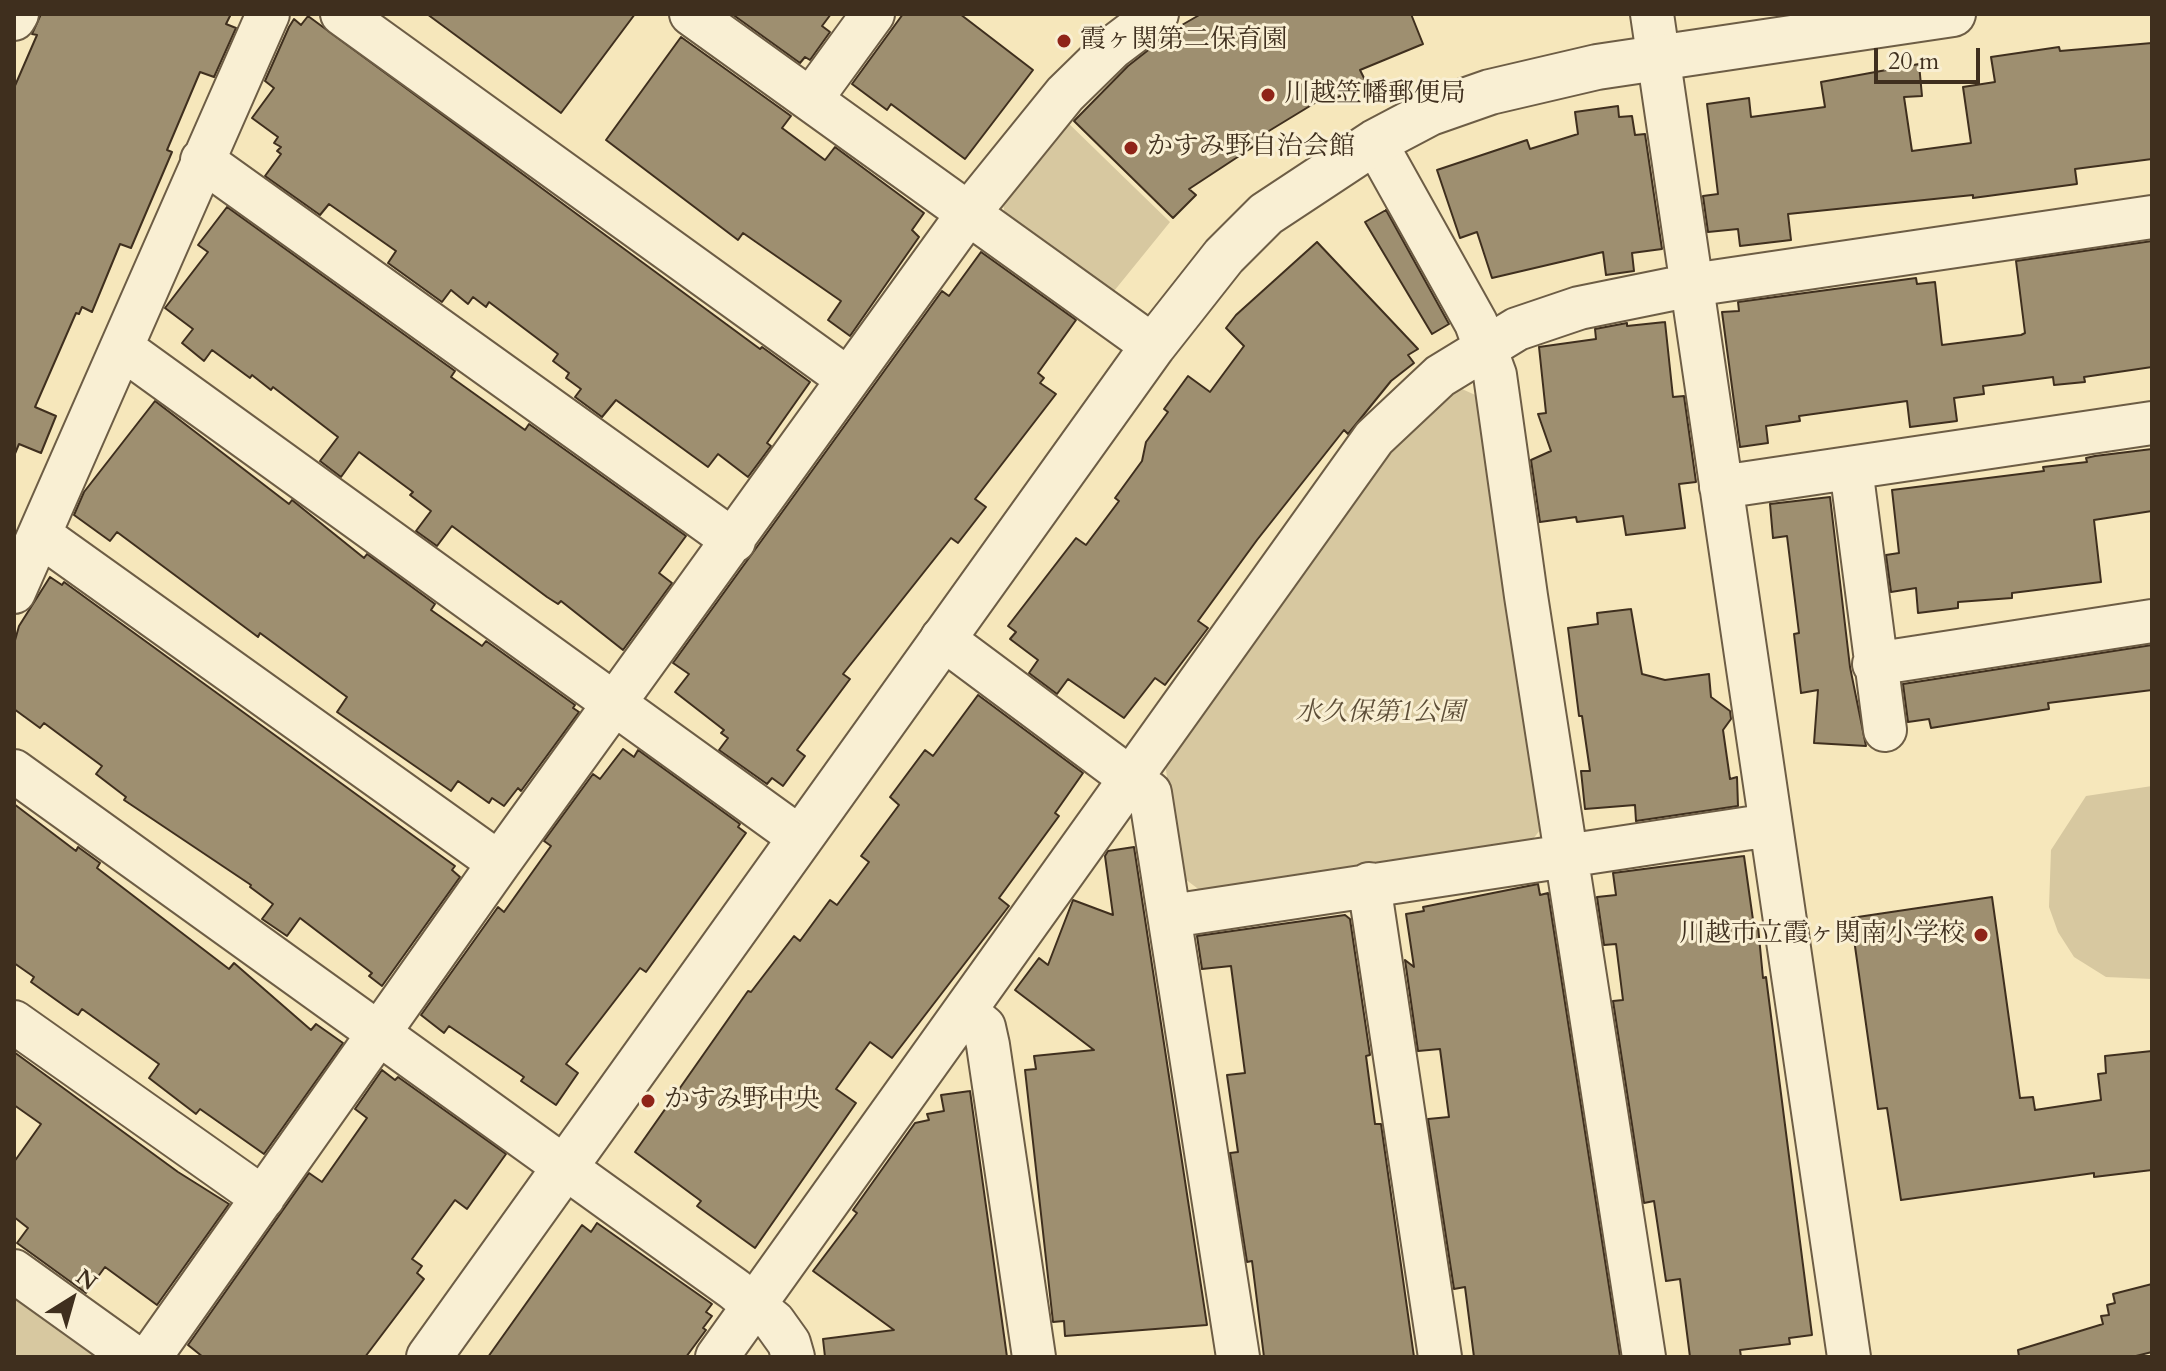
<!DOCTYPE html>
<meta charset="utf-8">
<style>
body{margin:0}
#map{position:relative;width:2166px;height:1371px;overflow:hidden;background:#f6e7bb;font-family:Cardo,serif}
canvas{display:block}
.frame{position:absolute;inset:0;border:16px solid #3f2f1e;pointer-events:none}
.north{position:absolute;left:32px;top:1259px;width:80px;height:80px;-webkit-text-stroke:6px #f9efd3;paint-order:stroke;rotate:37deg;font-size:22px;font-weight:700;line-height:32px;text-align:center;color:#3f2f1e}
.north::after{content:'';display:block;margin:auto;width:28px;height:36px;background:#3f2f1e;clip-path:polygon(50% 0,100% 100%,50% 72%,0 100%)}
.scale{position:absolute;left:1874px;top:48px;width:106px;height:36px;box-sizing:border-box;border:4px solid #3f2f1e;border-top:0;padding-left:10px;font-size:24px;line-height:28px;white-space:nowrap;color:#3f2f1e;-webkit-text-stroke:6px #f9efd3;paint-order:stroke}
</style>
<div id="map">
<canvas width="2166" height="1371"></canvas>
<div class="frame"></div>
<div class="north">N</div>
<div class="scale">20 m</div>
</div>
<script>
const ctx = document.querySelector('canvas').getContext('2d');
ctx.lineJoin = 'round';
function fill(path, color) { ctx.fillStyle = color; ctx.fill(path, 'evenodd'); }
const poly = rows => new Path2D(rows.map(r => 'M' + r).join(''));
function strokePath(path, color, width, dash) { ctx.strokeStyle = color; ctx.lineWidth = width; ctx.lineCap = dash ? 'butt' : 'round'; ctx.setLineDash(dash || []); ctx.stroke(path); }
function write(font, color, halo, rows, align = 'center') {
  ctx.font = font + ' Cardo,"Noto Serif JP",serif'; ctx.lineWidth = 6; ctx.setLineDash([]); ctx.textBaseline = 'middle'; ctx.strokeStyle = halo; ctx.fillStyle = color; for (const [text, x, y, turn = 0] of rows) {
    ctx.save(); ctx.translate(x, y); ctx.rotate((+turn || 0) * Math.PI / 180); ctx.textAlign = isNaN(turn) ? turn : align; if (halo) ctx.strokeText(text, 0, 0); ctx.fillText(text, 0, 0); ctx.restore();
  }
}
fill(poly([
 [1062,117,1170,222,1110,296,1005,219,1002,192],
 [1453,385,1482,398,1547,821,1530,843,1201,891,1181,876,1165,763,1401,433],
 [2152,786,2152,979,2106,977,2074,957,2058,932,2049,907,2051,850,2086,796],
 [14,1291,106,1357,14,1357]
]), '#d7c8a0');
const building = poly([
 [41,14,231,14,226,24,236,28,214,77,200,72,167,150,172,152,131,248,120,244,92,312,82,307,79,314,76,313,35,407,56,416,41,453,19,444,14,456,14,88,37,35,32,34,41,14],
 [427,14,635,14,561,113,427,14],
 [732,14,831,14,822,26,830,32,810,60,805,57,800,63,732,14],
 [903,14,960,14,1033,70,965,159,891,104,887,110,852,84,903,14],
 [1201,14,1411,14,1423,44,1360,70,1366,82,1331,101,1328,95,1259,137,1262,141,1189,189,1196,195,1173,218,1074,121,1128,66,1175,29,1201,14],
 [308,16,760,349,762,347,810,382,767,443,771,446,748,477,718,454,708,467,616,400,602,417,575,397,581,389,566,378,569,373,553,361,558,354,489,302,486,307,473,297,468,304,451,290,442,302,388,263,396,251,329,204,320,215,265,176,281,154,277,151,281,147,274,143,278,137,252,118,274,88,265,81,289,27,294,19,301,25,308,16],
 [681,37,791,116,782,128,825,160,835,147,924,213,912,230,919,237,850,336,828,320,841,301,743,233,738,240,606,140,681,37],
 [2152,43,2152,159,2075,169,2077,184,1973,198,1973,195,1788,214,1791,240,1740,246,1738,229,1708,232,1703,196,1718,194,1707,104,1749,98,1751,117,1825,107,1821,82,1919,64,1922,96,1904,97,1912,151,1971,143,1963,87,1995,82,1991,57,2059,47,2060,51,2152,43],
 [1618,106,1619,117,1632,116,1635,135,1645,134,1662,249,1632,253,1634,271,1606,275,1603,252,1492,278,1477,232,1460,238,1437,170,1527,140,1530,149,1578,134,1575,112,1618,106],
 [227,207,455,371,451,377,525,430,529,424,686,536,659,573,672,583,623,650,561,601,558,604,547,597,452,526,437,546,416,531,431,511,410,495,413,492,359,452,341,477,320,461,338,437,273,387,271,390,252,375,250,378,212,350,204,361,182,343,193,329,165,308,208,252,198,245,227,207],
 [1386,210,1449,324,1432,334,1365,222,1386,210],
 [2152,241,2152,367,2084,377,2085,382,2054,385,2053,377,1983,386,1984,394,1954,398,1957,421,1910,427,1907,401,1799,416,1800,421,1766,426,1768,443,1740,447,1722,312,1739,311,1738,302,1916,278,1917,284,1935,282,1942,345,2021,335,2025,333,2016,261,2152,241],
 [1317,242,1418,349,1408,355,1414,363,1391,381,1348,434,1344,430,1257,540,1198,621,1208,628,1165,685,1155,678,1124,718,1068,679,1057,694,1029,673,1038,660,1010,639,1016,632,1008,626,1076,538,1086,545,1119,501,1115,498,1142,461,1146,442,1168,412,1164,409,1188,376,1210,392,1244,346,1226,328,1236,315,1317,242],
 [981,252,1076,320,1038,373,1044,378,1040,383,1056,394,975,499,986,507,958,543,951,538,843,674,850,679,797,750,805,756,783,786,772,778,767,784,719,750,728,738,721,733,724,730,675,692,689,674,673,663,942,291,949,296,981,252],
 [1665,322,1673,397,1684,396,1696,482,1679,484,1685,528,1626,535,1623,516,1577,522,1576,517,1540,522,1531,460,1551,451,1538,414,1546,413,1539,347,1596,339,1595,329,1627,323,1627,326,1665,322],
 [155,401,289,504,292,500,364,558,367,554,435,604,431,610,482,646,486,641,575,705,573,708,579,712,521,791,518,788,504,806,492,798,489,803,458,781,451,791,337,712,347,697,260,633,258,637,117,532,110,541,74,515,84,492,155,401],
 [2152,449,2152,511,2094,520,2101,582,2012,593,2012,598,1958,602,1958,608,1918,613,1916,588,1891,592,1886,555,1899,553,1892,490,2044,471,2043,467,2087,462,2086,458,2095,456,2152,449],
 [1830,497,1850,667,1866,746,1814,743,1818,690,1801,693,1794,634,1799,633,1787,536,1773,538,1770,504,1830,497],
 [50,577,62,585,64,582,455,866,452,870,460,877,382,986,369,976,372,973,300,918,287,936,262,919,273,904,250,887,251,885,124,800,126,797,96,774,102,766,44,723,40,728,14,709,14,644,19,626,50,577],
 [1631,609,1642,674,1665,680,1709,674,1711,697,1730,711,1731,719,1723,730,1730,779,1737,777,1738,806,1636,821,1635,805,1585,809,1581,771,1590,771,1582,716,1579,716,1568,628,1598,624,1597,613,1631,609],
 [2152,645,2152,690,2048,703,2049,709,1931,728,1929,719,1908,722,1903,684,2152,645],
 [978,695,1083,773,1055,813,1059,816,999,898,1009,906,892,1058,870,1042,836,1089,856,1103,755,1248,697,1206,701,1201,635,1152,748,991,751,992,794,936,800,941,830,900,837,905,869,862,861,856,899,805,890,797,925,750,933,756,978,695],
 [623,749,634,757,638,750,740,824,738,827,746,833,646,972,640,968,566,1064,578,1073,556,1105,521,1081,524,1077,449,1026,444,1033,421,1015,498,907,504,912,551,846,544,841,593,774,600,779,623,749],
 [14,804,76,851,78,847,100,863,97,868,229,969,234,963,311,1030,316,1024,343,1043,264,1154,200,1109,196,1114,149,1078,159,1064,82,1009,78,1015,73,1012,31,982,34,977,14,963,14,804],
 [1134,847,1207,1325,1065,1336,1064,1321,1053,1322,1025,1070,1036,1069,1034,1056,1094,1050,1015,990,1039,958,1048,965,1073,900,1113,915,1105,856,1108,851,1134,847],
 [1744,856,1754,927,1758,926,1763,978,1766,977,1812,1335,1789,1338,1790,1344,1740,1350,1741,1357,1690,1357,1680,1279,1666,1281,1654,1201,1644,1203,1613,1001,1623,1000,1616,944,1604,945,1597,897,1616,895,1613,873,1744,856],
 [1538,884,1540,895,1548,893,1620,1357,1474,1357,1465,1287,1454,1289,1428,1119,1449,1117,1440,1049,1418,1051,1405,960,1414,967,1406,914,1424,911,1423,907,1538,884],
 [1992,897,2020,1098,2033,1097,2035,1110,2101,1100,2098,1074,2106,1073,2105,1056,2152,1051,2152,1170,2094,1177,2094,1173,1901,1200,1887,1108,1878,1109,1851,918,1992,897],
 [1345,915,1350,919,1370,1055,1366,1056,1375,1124,1381,1124,1414,1357,1264,1357,1252,1261,1247,1262,1230,1153,1238,1152,1227,1075,1245,1073,1231,966,1202,969,1197,936,1345,915],
 [14,1052,178,1172,229,1204,157,1305,105,1267,86,1293,17,1243,28,1228,14,1217,14,1162,41,1124,14,1105,14,1052],
 [382,1070,395,1080,398,1077,506,1154,467,1209,455,1200,412,1259,422,1266,417,1273,424,1279,365,1357,203,1357,188,1345,309,1173,322,1182,367,1118,355,1109,382,1070],
 [970,1091,1007,1357,825,1357,823,1339,894,1330,813,1271,857,1213,853,1210,915,1123,929,1120,927,1114,944,1111,941,1095,970,1091],
 [597,1223,712,1304,706,1312,712,1316,703,1328,706,1330,686,1357,488,1357,582,1225,591,1232,597,1223],
 [2152,1284,2152,1352,2132,1357,2019,1357,2018,1350,2103,1324,2101,1316,2109,1315,2107,1305,2115,1303,2113,1294,2152,1284]
]);
fill(building, '#9e8f70');
strokePath(building, '#3f2f1e', 2);
const minor = poly([
 [342,14,848,379],
 [691,14,1153,346],
 [1652,14,1849,1357],
 [14,19,17,14],
 [811,99,873,14],
 [1375,142,1476,323,1495,375,1526,596,1644,1357],
 [202,160,734,541],
 [122,348,799,837],
 [1851,468,1885,730],
 [1721,487,2152,423],
 [40,535,499,863],
 [14,592,268,14],
 [942,638,1150,793,1238,1357],
 [1874,664,2152,621],
 [14,771,734,1289,774,1322,789,1343,793,1357],
 [1369,884,1440,1357],
 [1171,916,1770,825],
 [965,1011,984,1027,988,1045,1034,1357],
 [14,1022,263,1198],
 [14,1271,134,1357],
 [150,1357,499,863,967,215,1065,94,1112,48,1157,14],
 [717,1357,1374,438,1440,376,1517,329,1579,308,1692,285,2152,217]
]);
const tertiary = poly([
 [429,1357,1153,346,1224,256,1266,214,1375,142,1430,113,1490,92,1597,67,1953,14]
]);
strokePath(minor, '#6d5d45', 46);
strokePath(tertiary, '#6d5d45', 48);
strokePath(minor, '#f9efd3', 42);
strokePath(tertiary, '#f9efd3', 44);
for (const [x, y, r, color] of [
 [1064,41,8,"#8f2418"],
 [1268,95,8,"#8f2418"],
 [1131,148,8,"#8f2418"],
 [1981,935,8,"#8f2418"],
 [648,1101,8,"#8f2418"]
]) { const dot = new Path2D(); dot.arc(x, y, r, 0, 2 * Math.PI); ctx.fillStyle = color; ctx.fill(dot); strokePath(dot, '#f9efd3', 3); }
write('26px', '#3f2f1e', '#f9efd3', [
 ["霞ヶ関第二保育園",1080,41],
 ["川越笠幡郵便局",1284,95],
 ["かすみ野自治会館",1147,148],
 ["川越市立霞ヶ関南小学校",1965,935,"right"],
 ["かすみ野中央",664,1101]
], 'left');
write('italic 26px', '#5d4e38', '#f9efd3', [
 ["水久保第1公園",1380,714]
]);
</script>
